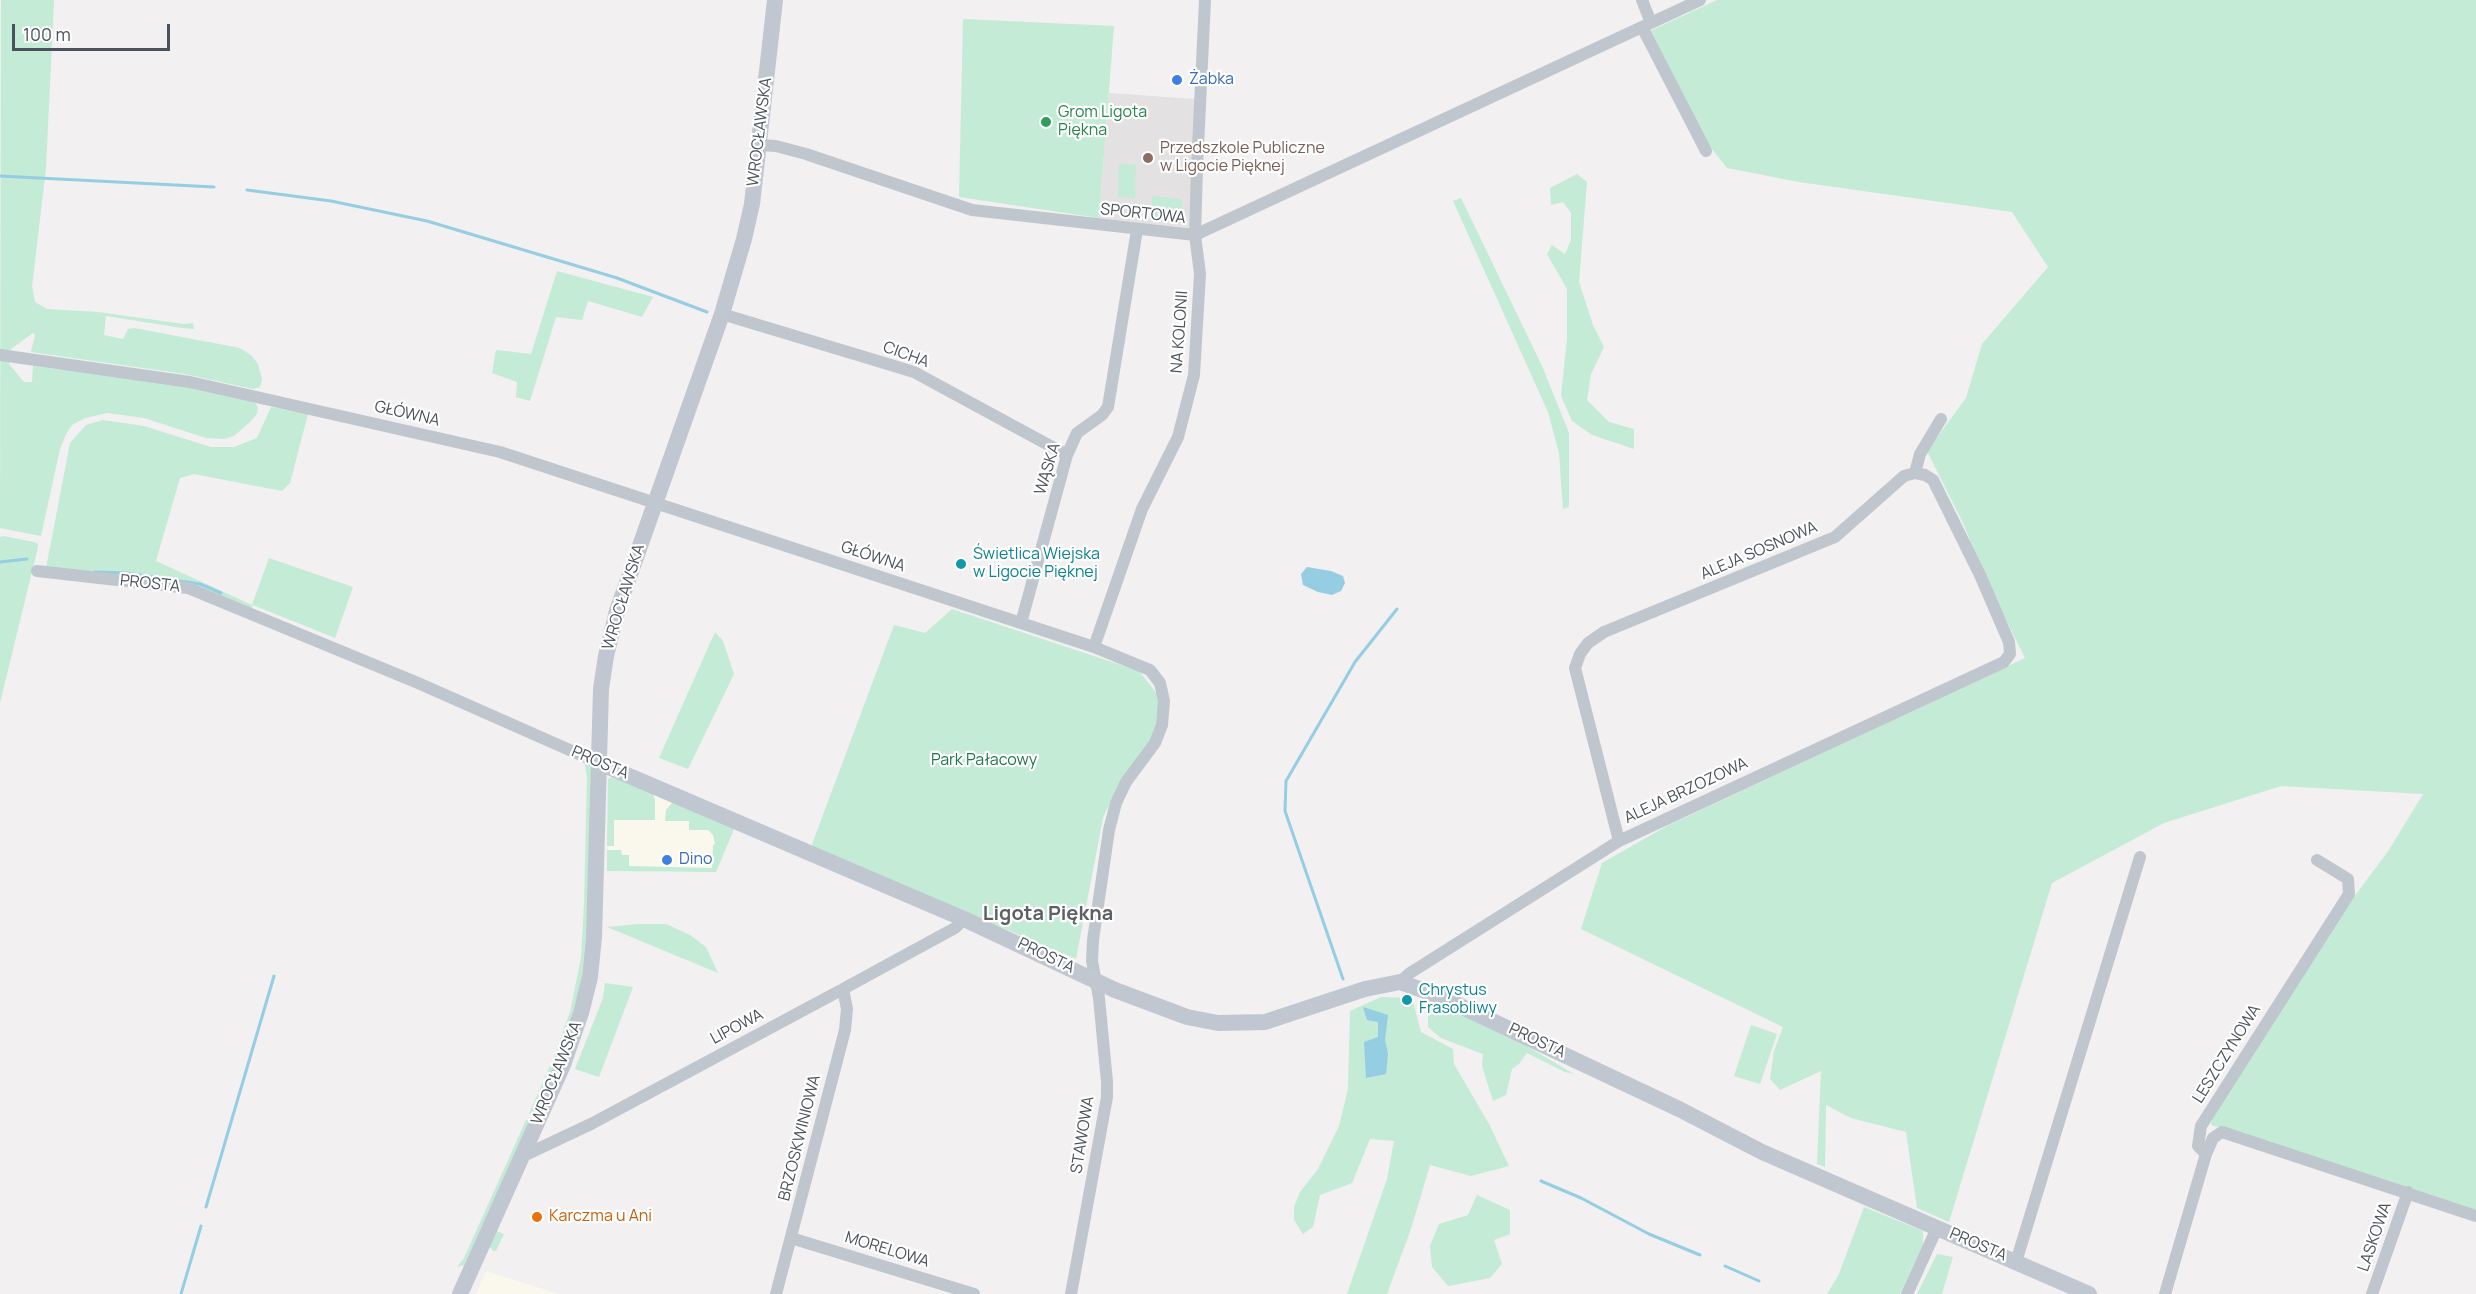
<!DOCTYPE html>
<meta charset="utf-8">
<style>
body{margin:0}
#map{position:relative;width:2476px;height:1294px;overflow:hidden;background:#f2f0f0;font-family:Manrope,sans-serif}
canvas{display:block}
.scale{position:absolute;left:12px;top:24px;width:158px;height:27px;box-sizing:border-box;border:3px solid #4a525b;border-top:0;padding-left:8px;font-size:18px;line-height:21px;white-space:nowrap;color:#4a525b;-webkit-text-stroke:4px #fff;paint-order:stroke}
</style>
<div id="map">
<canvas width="2476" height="1294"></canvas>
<div class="scale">100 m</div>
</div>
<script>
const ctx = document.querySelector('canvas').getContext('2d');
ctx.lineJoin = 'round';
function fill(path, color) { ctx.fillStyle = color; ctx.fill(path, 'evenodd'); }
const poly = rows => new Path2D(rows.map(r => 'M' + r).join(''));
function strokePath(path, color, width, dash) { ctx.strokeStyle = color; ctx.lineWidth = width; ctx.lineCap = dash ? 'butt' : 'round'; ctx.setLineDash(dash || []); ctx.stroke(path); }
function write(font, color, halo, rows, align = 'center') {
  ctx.font = font + ' Manrope,sans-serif'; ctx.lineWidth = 4.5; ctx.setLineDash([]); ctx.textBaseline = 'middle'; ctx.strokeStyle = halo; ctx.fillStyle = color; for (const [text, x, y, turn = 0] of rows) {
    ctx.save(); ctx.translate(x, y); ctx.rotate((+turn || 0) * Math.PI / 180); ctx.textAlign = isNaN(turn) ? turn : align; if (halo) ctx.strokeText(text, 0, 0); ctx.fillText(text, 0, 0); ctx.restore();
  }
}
fill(poly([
 [609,777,735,827,716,872,607,871],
 [486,1271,559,1294,476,1294]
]), '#faf7ec');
fill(poly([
 [1109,93,1195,99,1189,228,1099,218]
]), '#e3e1e1');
fill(poly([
 [1,0,54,0,46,168,32,287,35,302,47,309,98,312,184,324,193,323,194,329,182,328,106,316,104,335,123,339,128,329,134,328,240,348,252,356,258,364,262,379,260,387,253,389,185,374,31,352,35,335,33,333,11,349,9,364,24,382,32,382,33,366,185,386,255,402,258,408,257,414,250,422,234,436,224,439,206,438,144,418,107,413,85,418,72,425,66,434,60,449,41,536,0,528],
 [1717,0,2476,0,2476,1210,2211,1125,2213,1111,2295,976,2389,850,2423,794,2281,786,2164,823,2052,883,1949,1222,1917,1208,1906,1132,1851,1118,1826,1105,1825,1167,1817,1164,1821,1071,1780,1090,1770,1079,1774,1051,1783,1027,1581,929,1602,863,1667,826,2025,658,1981,569,1964,525,1927,451,1966,398,1982,344,2048,267,2012,212,1799,182,1727,168,1708,144,1650,31],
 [963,19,1114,26,1099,218,959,197],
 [1119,164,1136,165,1135,198,1118,197],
 [1577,174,1587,182,1579,282,1593,325,1604,347,1591,374,1587,400,1609,422,1634,429,1634,449,1592,435,1572,421,1561,396,1567,339,1567,289,1547,254,1552,245,1565,254,1571,240,1571,213,1563,202,1551,205,1550,188],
 [1152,196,1182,199,1182,223,1151,221],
 [1461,198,1542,366,1569,433,1569,507,1563,509,1559,453,1548,412,1453,201],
 [557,271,653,297,642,317,588,301,582,320,556,317,530,401,516,397,517,382,492,373,496,350,531,354],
 [271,407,308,414,290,483,282,491,194,474,180,478,156,561,252,605,269,558,353,587,335,638,253,605,251,609,200,587,46,568,70,443,86,425,103,420,144,426,211,447,234,447,257,438],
 [3,536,34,542,38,544,38,547,0,703,0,537],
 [952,609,1139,671,1157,694,1160,713,1156,732,1118,785,1103,818,1076,959,811,847,894,625,925,633],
 [715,632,723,641,734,674,688,769,659,758],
 [584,760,590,764,591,768,588,918,581,983,563,1046,532,1115,529,1114,555,1054,570,1012,581,958,584,903,587,778],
 [612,777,653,794,655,800,655,820,614,820,614,846,607,846,608,779],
 [673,802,735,827,716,872,607,871,607,850,621,850,622,855,629,855,629,866,712,868,713,845,715,844,713,835,708,830,689,830,689,821,665,821,666,810],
 [638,924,666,924,690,935,706,947,718,973,607,927],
 [605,983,633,987,599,1077,575,1069,603,998],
 [1381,997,1412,998,1421,1032,1453,1049,1454,1064,1489,1124,1509,1166,1471,1176,1430,1165,1411,1229,1387,1294,1347,1294,1387,1179,1394,1141,1370,1139,1352,1183,1320,1195,1313,1227,1303,1234,1294,1220,1294,1207,1300,1192,1318,1169,1339,1126,1348,1089,1350,1011],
 [1434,1002,1506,1034,1574,1074,1565,1072,1527,1053,1519,1064,1512,1069,1506,1095,1493,1101,1482,1066,1483,1054,1441,1038,1428,1027,1428,1015],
 [1751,1025,1777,1034,1760,1084,1734,1076],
 [526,1120,530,1121,464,1265,457,1267,464,1258],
 [1477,1195,1510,1210,1510,1234,1494,1240,1502,1264,1490,1278,1448,1286,1432,1267,1430,1246,1439,1224,1468,1215],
 [1864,1207,1923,1231,1923,1244,1900,1294,1827,1294,1839,1274],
 [496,1231,504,1234,496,1251,493,1251,489,1246],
 [1937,1254,1953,1257,1942,1294,1917,1294]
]), '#c3ebd5');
fill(poly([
 [1307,567,1331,571,1343,576,1345,583,1341,591,1332,595,1318,592,1303,585,1301,574],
 [1363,1007,1388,1015,1385,1040,1388,1054,1386,1074,1366,1078,1364,1042,1378,1037,1378,1022,1367,1020]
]), '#95cde3');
strokePath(poly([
 [0,176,214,187],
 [247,190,331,201,427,221,617,278,707,312],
 [0,562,27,559],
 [95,572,127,573,200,584,221,593],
 [1343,979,1285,811,1286,781,1355,662,1397,609],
 [1541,1181,1581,1198,1649,1234,1700,1255],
 [206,1207,274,976],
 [1725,1266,1759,1281],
 [181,1294,201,1226]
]), '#95cde3', 3);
strokePath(poly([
 [1642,0,1651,23],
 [1642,27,1706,151],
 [759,145,776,146,806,154,972,210,1195,235,1700,0],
 [722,314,914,372,1067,455],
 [0,355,190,382,500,452,1094,647,1150,670,1160,683,1164,701,1162,725,1155,743,1126,782,1116,803,1109,830,1093,940,1092,961,1099,998,1107,1082,1107,1097,1071,1294],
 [1915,473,1920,454,1941,419],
 [37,571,188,588,418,683,599,763],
 [1021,623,1067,455,1077,433,1102,415,1108,407,1137,230],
 [1094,647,1142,509,1178,437,1194,375,1200,274,1195,235,1197,168,1205,0],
 [1400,982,1410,973,1619,841,2004,662,2010,654,2009,642,1980,575,1933,480,1925,475,1915,473,1904,476,1835,537,1604,632,1588,643,1580,654,1575,668,1619,841],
 [2206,1154,2213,1138,2222,1132,2476,1216],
 [521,1157,591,1124,843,989,955,928,964,919],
 [791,1238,974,1294],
 [2016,1262,2140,857],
 [776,1294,845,1030,847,1009,843,989],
 [1907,1294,1937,1228],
 [2165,1294,2206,1154,2198,1146,2201,1126,2349,894,2348,879,2317,860],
 [2372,1294,2408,1192]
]), '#c0c6cd', 12);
strokePath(poly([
 [599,763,964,919,1115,990,1187,1017,1218,1023,1265,1022,1365,989,1400,982,1439,996,1679,1109,1762,1152,2089,1294],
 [460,1294,563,1065,581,1013,590,977,594,937,601,689,606,656,617,611,722,314,744,239,752,204,775,0]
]), '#c0c7d1', 16);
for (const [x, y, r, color] of [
 [1177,80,6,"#3f7fe0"],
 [1046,122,6,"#2e9e5b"],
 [1148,158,6,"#8d6e63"],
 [961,564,6,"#0f9aa8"],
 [667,860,6,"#3f7fe0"],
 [1407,1000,6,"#0f9aa8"],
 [537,1217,6,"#e8710a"]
]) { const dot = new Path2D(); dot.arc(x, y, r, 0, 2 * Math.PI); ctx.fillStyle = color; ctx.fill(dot); strokePath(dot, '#fff', 2); }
write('16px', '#366cbe', '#fff', [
 ["Żabka",1189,80],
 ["Dino",679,860]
], 'left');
write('16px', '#27864d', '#fff', [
 ["Grom Ligota",1058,113],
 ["Piękna",1058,131]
], 'left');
write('16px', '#4a525b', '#fff', [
 ["WROCŁAWSKA",760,132,-83],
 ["SPORTOWA",1143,214,6],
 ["NA KOLONII",1180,332,-86],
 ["CICHA",906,355,20],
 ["GŁÓWNA",407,414,13],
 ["WĄSKA",1048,469,-73],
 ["ALEJA SOSNOWA",1759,551,-23],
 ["GŁÓWNA",873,557,18],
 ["PROSTA",150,584,6],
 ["WROCŁAWSKA",624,597,-73],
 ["PROSTA",600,763,23],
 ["ALEJA BRZOZOWA",1686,791,-25],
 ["PROSTA",1046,956,26],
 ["LIPOWA",737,1027,-28],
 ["PROSTA",1537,1041,25],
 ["LESZCZYNOWA",2227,1054,-58],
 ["WROCŁAWSKA",557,1073,-68],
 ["STAWOWA",1083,1135,-81],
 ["BRZOSKWINIOWA",800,1138,-76],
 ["LASKOWA",2375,1237,-71],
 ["PROSTA",1978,1245,23],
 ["MORELOWA",887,1250,17]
]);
write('16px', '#785e54', '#fff', [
 ["Przedszkole Publiczne",1160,149],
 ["w Ligocie Pięknej",1160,167]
], 'left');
write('16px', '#0d838f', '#fff', [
 ["Świetlica Wiejska",973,555],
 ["w Ligocie Pięknej",973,573],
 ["Chrystus",1419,991],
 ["Frasobliwy",1419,1009]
], 'left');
write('16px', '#217652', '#fff', [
 ["Park Pałacowy",984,761]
]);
write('16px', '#c56008', '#fff', [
 ["Karczma u Ani",549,1217]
], 'left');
write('bold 20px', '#5d6064', '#fff', [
 ["Ligota Piękna",1048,914]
]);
</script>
